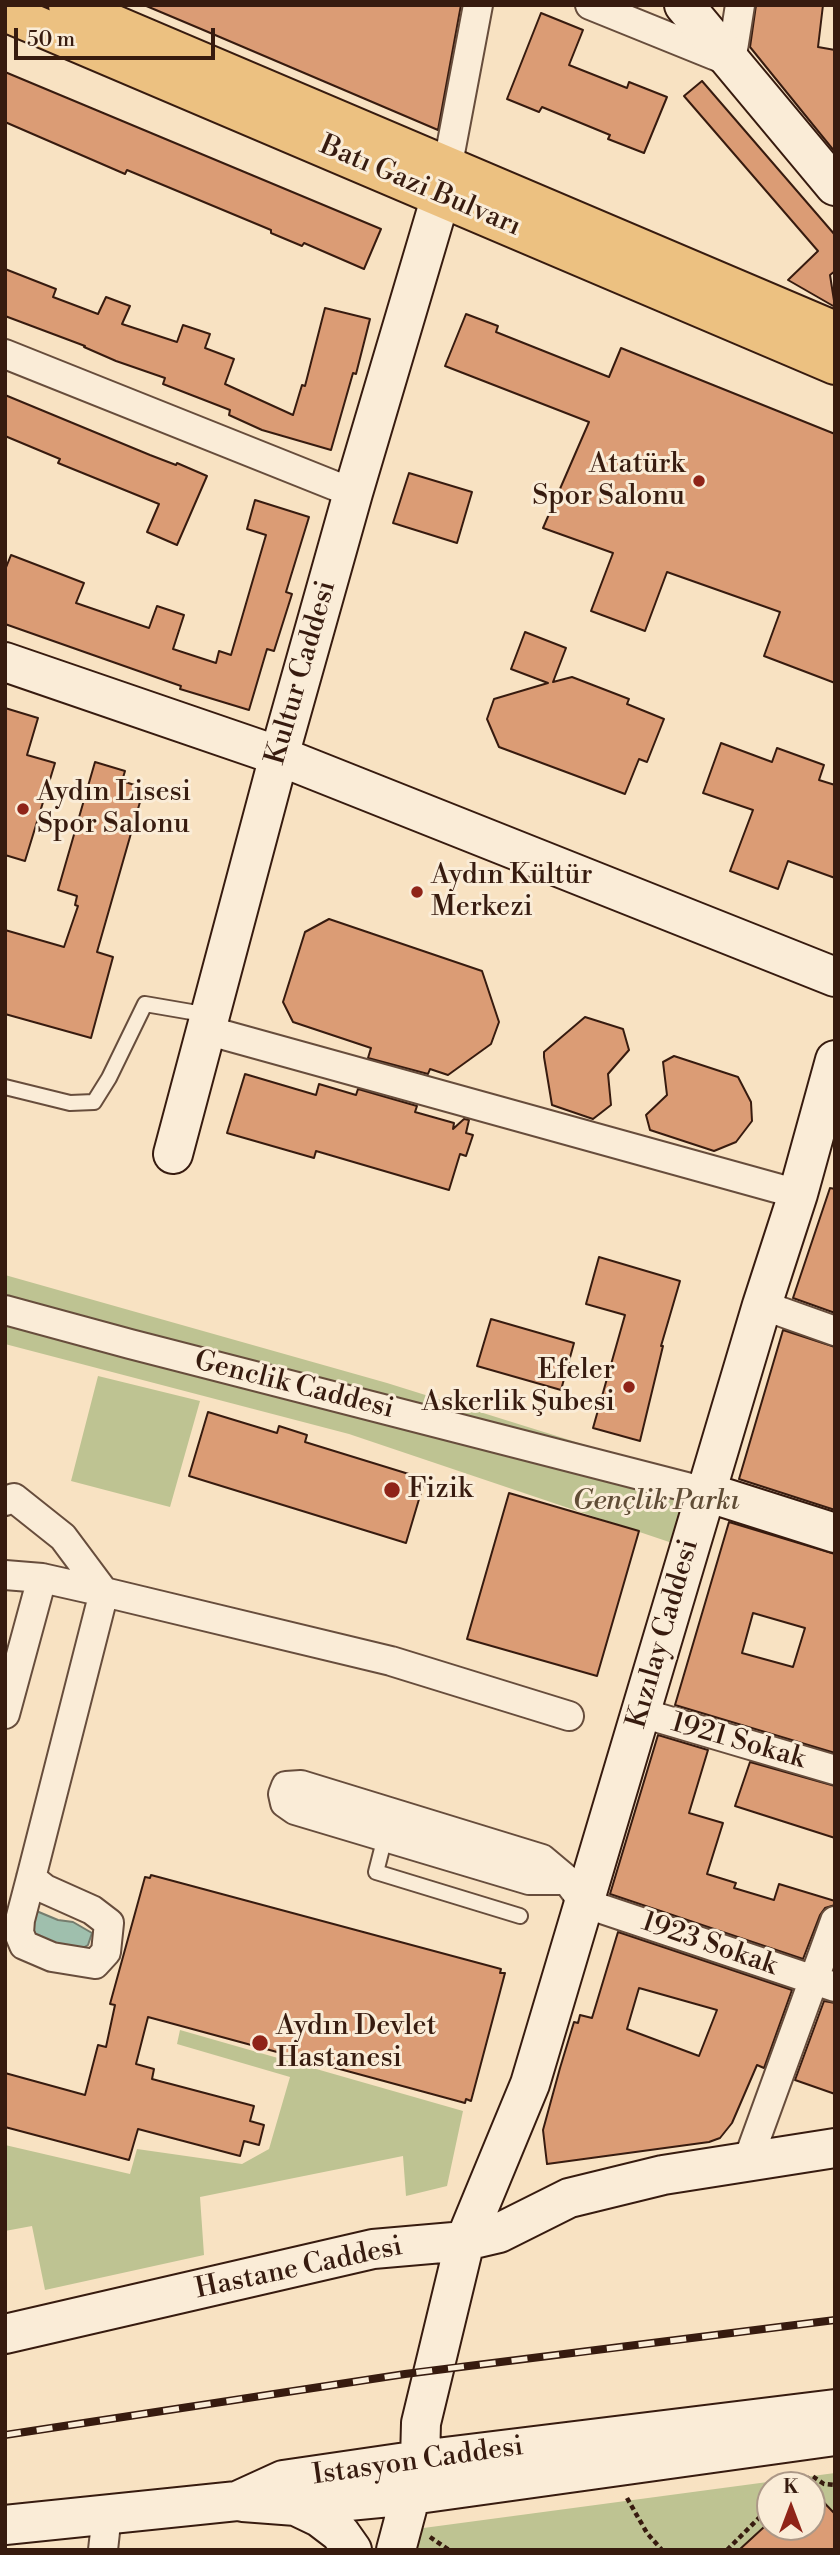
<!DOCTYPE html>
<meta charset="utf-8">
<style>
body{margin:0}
#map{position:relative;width:840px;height:2555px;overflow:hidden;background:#f8e2c2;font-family:"Libre Bodoni",serif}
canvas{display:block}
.frame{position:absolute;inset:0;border:7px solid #371b0f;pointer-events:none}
.north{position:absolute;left:756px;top:2471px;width:70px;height:70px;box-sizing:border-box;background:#faecd7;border:2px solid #ac9887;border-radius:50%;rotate:0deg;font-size:19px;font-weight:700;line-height:28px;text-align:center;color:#371b0f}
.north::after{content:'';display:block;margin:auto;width:24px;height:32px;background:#8f2418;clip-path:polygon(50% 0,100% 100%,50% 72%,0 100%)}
.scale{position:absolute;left:14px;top:28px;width:201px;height:32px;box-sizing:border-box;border:4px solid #371b0f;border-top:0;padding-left:9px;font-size:21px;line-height:24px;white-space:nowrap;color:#371b0f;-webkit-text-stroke:5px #faecd7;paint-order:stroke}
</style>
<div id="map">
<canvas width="840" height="2555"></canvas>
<div class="frame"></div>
<div class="north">K</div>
<div class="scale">50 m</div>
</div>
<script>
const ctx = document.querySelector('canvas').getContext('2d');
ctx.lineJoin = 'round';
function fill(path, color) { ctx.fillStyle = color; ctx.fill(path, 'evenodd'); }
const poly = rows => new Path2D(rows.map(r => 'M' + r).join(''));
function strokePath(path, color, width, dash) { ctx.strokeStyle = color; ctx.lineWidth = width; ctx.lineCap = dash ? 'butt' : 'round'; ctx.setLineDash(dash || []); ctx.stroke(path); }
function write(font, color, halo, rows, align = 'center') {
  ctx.font = font + ' "Libre Bodoni",serif'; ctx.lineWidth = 6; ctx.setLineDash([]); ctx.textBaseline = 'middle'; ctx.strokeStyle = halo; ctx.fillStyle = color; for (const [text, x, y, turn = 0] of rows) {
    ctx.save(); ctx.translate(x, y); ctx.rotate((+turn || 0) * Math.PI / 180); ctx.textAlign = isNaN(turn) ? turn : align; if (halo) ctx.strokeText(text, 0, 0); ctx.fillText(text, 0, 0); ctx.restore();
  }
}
fill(poly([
 [5,1275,387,1383,704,1482,684,1547,349,1434,5,1344],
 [98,1376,200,1401,170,1507,71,1481],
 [180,2030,463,2111,447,2186,406,2196,403,2156,200,2197,204,2255,45,2290,32,2226,5,2231,5,2145,130,2174,137,2149,242,2164,269,2149,290,2077,177,2044],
 [835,2473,835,2550,409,2550,416,2529],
 [770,2485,812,2485,812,2527,770,2527]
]), '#bec392');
const water = poly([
 [34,1910,58,1920,73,1922,92,1933,88,1945,81,1949,58,1946,35,1936,31,1926,34,1910]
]);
fill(water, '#9fbfad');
strokePath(water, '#757d6e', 2);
const building = poly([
 [144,5,461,5,438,130,201,29,144,5],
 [756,5,823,5,818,47,835,50,835,152,750,47,756,5],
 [541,13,583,30,569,65,627,88,629,82,667,97,644,153,608,139,610,135,542,107,539,112,507,99,541,13],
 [5,72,381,229,364,269,304,243,302,246,271,233,271,230,127,170,125,174,5,122,5,72],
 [702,81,835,235,835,271,830,275,835,307,788,280,818,251,684,96,702,81],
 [5,269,56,289,53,297,98,314,106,297,130,306,122,324,177,342,183,325,210,334,205,348,234,359,225,384,293,415,302,385,305,386,325,308,370,319,356,374,353,373,331,450,262,430,229,415,230,410,163,384,165,378,116,361,84,347,85,346,5,316,5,269],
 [466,314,498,326,496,332,609,377,621,348,835,434,835,683,764,656,780,612,667,572,645,631,591,611,613,553,543,528,589,422,445,366,466,314],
 [5,395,150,455,176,465,177,463,207,476,177,545,147,532,159,504,58,463,60,459,5,436,5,395],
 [409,473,472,492,457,543,393,523,409,473],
 [255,500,309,517,286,592,292,594,274,651,267,649,249,710,180,689,181,686,5,624,5,570,11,555,84,583,76,603,149,628,157,606,184,615,173,649,216,663,219,651,231,655,266,535,247,529,255,500],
 [525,632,566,648,553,682,572,677,629,699,627,704,664,719,647,762,639,759,625,794,499,747,487,719,494,699,548,683,511,669,525,632],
 [5,708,38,718,27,755,55,763,25,861,5,855,5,708],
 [721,743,772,762,777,748,824,765,819,780,835,785,835,878,788,861,778,889,730,871,753,810,703,793,721,743],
 [95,762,125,771,122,781,144,788,97,952,113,957,91,1038,5,1014,5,930,64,947,78,906,75,905,77,896,58,890,95,762],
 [329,919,482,971,499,1022,491,1044,448,1075,430,1069,428,1074,368,1058,371,1048,293,1022,283,1002,305,932,329,919],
 [585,1017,623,1029,629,1050,608,1074,611,1105,593,1119,552,1105,544,1057,544,1052,585,1017],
 [674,1056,738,1077,751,1102,752,1121,736,1142,714,1151,650,1130,646,1115,667,1095,663,1062,674,1056],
 [245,1074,316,1095,319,1084,356,1095,358,1089,417,1106,415,1112,454,1123,453,1129,464,1119,469,1120,466,1133,473,1135,466,1156,460,1154,449,1190,316,1151,314,1158,227,1133,245,1074],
 [830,1188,835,1189,835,1313,793,1298,830,1188],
 [599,1257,680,1281,661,1346,663,1346,640,1441,593,1428,625,1315,586,1304,599,1257],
 [491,1319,574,1343,561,1390,477,1366,491,1319],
 [783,1330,835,1347,835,1510,739,1479,783,1330],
 [208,1412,277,1433,279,1426,307,1435,305,1442,425,1479,406,1543,189,1476,208,1412],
 [509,1493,639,1531,597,1676,467,1639,509,1493],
 [729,1522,835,1554,835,1753,675,1705,729,1522],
 [753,1613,805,1628,793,1667,742,1653,753,1613],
 [658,1735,708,1750,689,1813,723,1823,707,1874,736,1883,734,1888,774,1900,779,1884,835,1901,835,1905,825,1908,820,1915,803,1959,610,1894,658,1735],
 [750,1762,835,1786,835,1838,735,1806,750,1762],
 [151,1875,501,1969,500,1973,505,1973,471,2101,466,2099,465,2103,148,2017,136,2064,154,2069,152,2079,254,2106,250,2121,264,2125,259,2145,244,2141,240,2156,138,2129,129,2160,5,2127,5,2073,85,2095,98,2045,106,2047,115,2005,110,2004,145,1877,150,1878,151,1875],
 [618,1932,792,1990,764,2068,757,2065,732,2123,720,2138,709,2142,547,2164,543,2130,560,2068,574,2022,578,2023,580,2015,592,2018,618,1932],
 [639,1988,717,2010,699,2056,627,2029,639,1988],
 [824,2001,835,2003,835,2094,795,2080,824,2001],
 [812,2490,835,2514,835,2550,739,2550,764,2527,812,2527,812,2490]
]);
fill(building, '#db9c75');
strokePath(building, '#371b0f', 2);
const lane = poly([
 [5,1087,70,1103,94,1102,109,1078,145,1004,209,1015],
 [385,1837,376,1872,520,1916]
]);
const street = poly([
 [590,5,731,62,740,5],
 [444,185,478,5],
 [5,354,353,493],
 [206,1030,798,1194],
 [762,1305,835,1331],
 [5,1310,130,1344,706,1492],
 [5,1501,14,1498,63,1537,104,1592],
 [5,1575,42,1578,104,1592,391,1661,569,1716],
 [642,1713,835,1770],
 [5,1714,42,1578],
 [31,1878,45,1889,92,1910,109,1923,106,1952,95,1964,52,1957,24,1945,19,1933,20,1920,31,1878,104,1592],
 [567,1880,529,1880,295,1810,285,1803,283,1794,286,1786,301,1785,542,1859,567,1880,584,1903,835,1987],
 [748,2160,835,1921],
 [103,2550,107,2514]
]);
const secondary = poly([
 [684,5,835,186],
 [5,662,279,756,835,977],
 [173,1154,279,756,353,493,441,196],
 [706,1492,835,1533],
 [5,2334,373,2249,465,2241,499,2233,569,2198,663,2175,835,2148],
 [243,2502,296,2506,411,2495,835,2436],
 [296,2506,319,2517,340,2533,352,2550],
 [5,2525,237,2501,283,2480,420,2460,835,2409],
 [396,2550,420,2460,421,2423,465,2241,530,2084,762,1305,798,1194,835,1060]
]);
const primary = poly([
 [68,5,835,331],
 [5,12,835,365]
]);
strokePath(lane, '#674d3c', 18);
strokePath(street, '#674d3c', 32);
strokePath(secondary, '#371b0f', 42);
strokePath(primary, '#371b0f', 42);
strokePath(poly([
 [799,2485,812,2476,824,2484,835,2485],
 [627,2498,647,2533,662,2550],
 [430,2537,449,2550],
 [727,2550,770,2507]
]), '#371b0f', 4.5, [5, 3.5]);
strokePath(lane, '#faecd7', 14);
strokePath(street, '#faecd7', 28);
strokePath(secondary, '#faecd7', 38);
strokePath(primary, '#ecc181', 38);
const rail = poly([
 [5,2435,405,2374,835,2320]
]);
strokePath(rail, '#371b0f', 8);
strokePath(rail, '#faecd7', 5, [16]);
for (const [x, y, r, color] of [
 [699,481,7,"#8f2418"],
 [23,809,7,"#8f2418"],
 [417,892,7,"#8f2418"],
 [629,1387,7,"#8f2418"],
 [392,1490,9,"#8f2418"],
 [260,2043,9,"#8f2418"]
]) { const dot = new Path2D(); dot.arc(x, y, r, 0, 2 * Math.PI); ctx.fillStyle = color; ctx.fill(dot); strokePath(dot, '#faecd7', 2.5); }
write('28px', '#371b0f', '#faecd7', [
 ["Batı Gazi Bulvarı",420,187,23],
 ["Kultur Caddesi",302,673,-74],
 ["Genclik Caddesi",294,1386,14],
 ["Kızılay Caddesi",664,1634,-74],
 ["1921 Sokak",738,1742,16],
 ["1923 Sokak",709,1945,19],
 ["Hastane Caddesi",299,2269,-12],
 ["Istasyon Caddesi",418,2462,-8]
]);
write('28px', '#371b0f', '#faecd7', [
 ["Atatürk",685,465,"right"],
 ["Spor Salonu",685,497,"right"],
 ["Aydın Lisesi",37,793],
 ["Spor Salonu",37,825],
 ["Aydın Kültür",431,876],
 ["Merkezi",431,908],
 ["Efeler",615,1371,"right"],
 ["Askerlik Şubesi",615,1403,"right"],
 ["Fizik",408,1490],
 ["Aydın Devlet",276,2027],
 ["Hastanesi",276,2059]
], 'left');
write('italic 28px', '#604d36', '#faecd7', [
 ["Gençlik Parkı",656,1502]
]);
</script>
